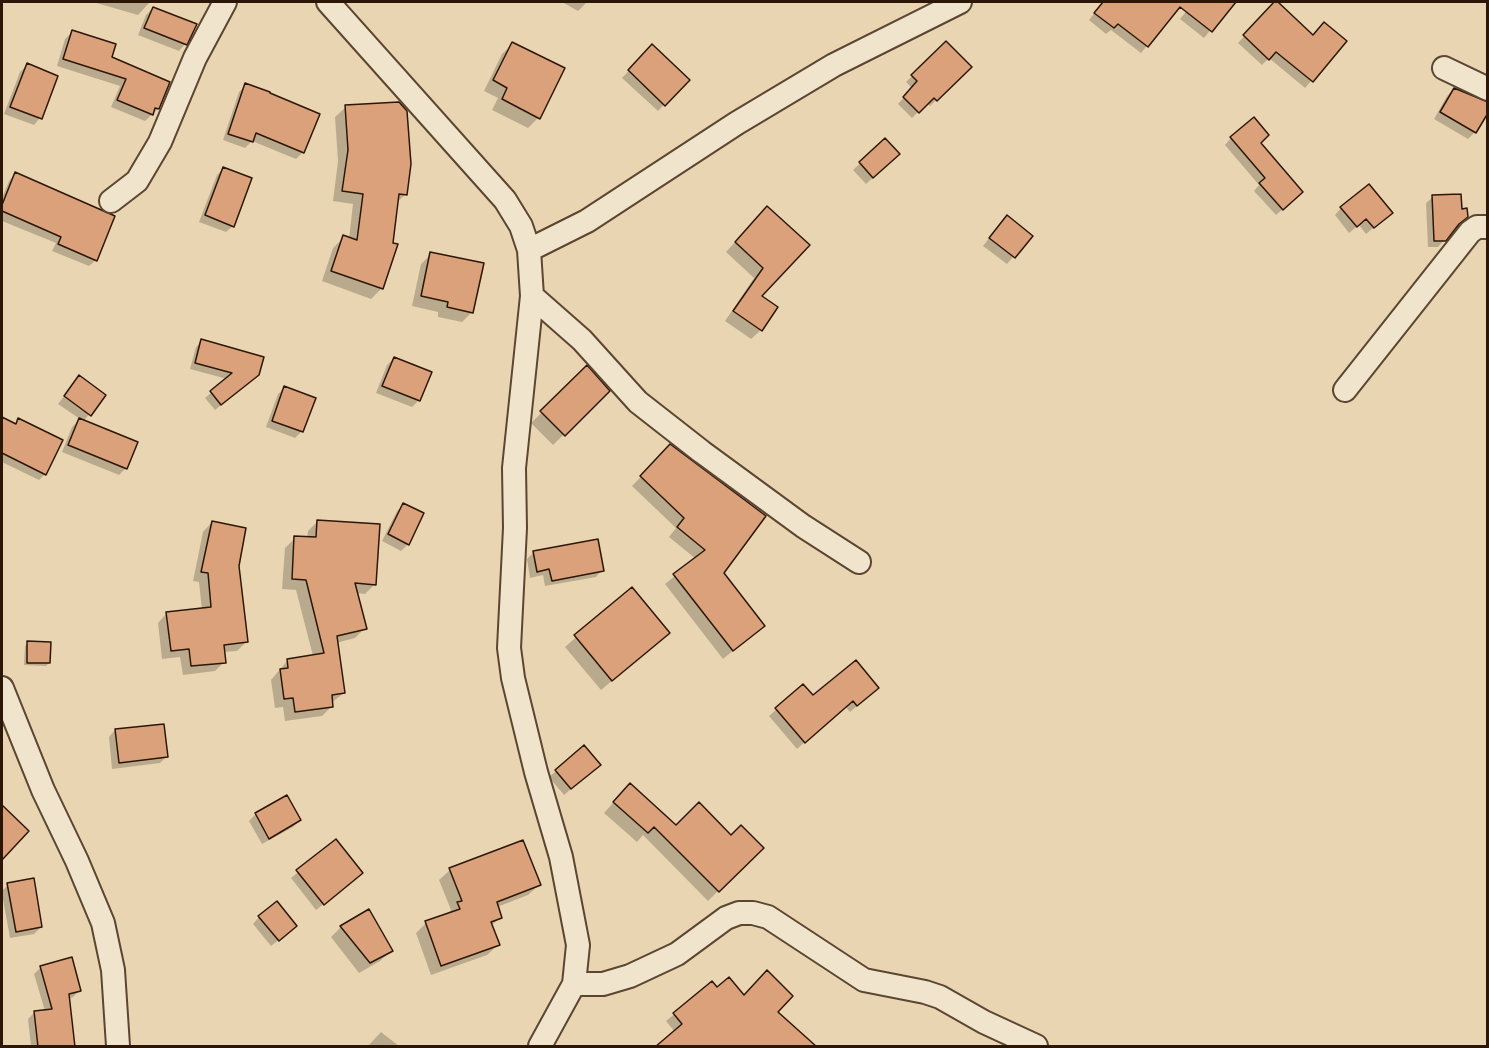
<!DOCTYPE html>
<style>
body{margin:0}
#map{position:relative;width:1489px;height:1048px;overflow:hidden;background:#e9d5b1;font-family:"Old Standard TT",serif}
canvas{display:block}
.frame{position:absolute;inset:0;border:3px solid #2c1707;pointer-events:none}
</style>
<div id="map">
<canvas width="1489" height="1048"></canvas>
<div class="frame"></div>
</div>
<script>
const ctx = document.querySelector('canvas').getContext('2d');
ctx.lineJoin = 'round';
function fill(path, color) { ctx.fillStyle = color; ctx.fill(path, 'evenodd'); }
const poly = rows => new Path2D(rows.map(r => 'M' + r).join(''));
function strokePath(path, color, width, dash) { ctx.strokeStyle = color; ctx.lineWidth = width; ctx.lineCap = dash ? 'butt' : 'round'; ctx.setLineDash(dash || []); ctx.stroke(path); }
fill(poly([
 [93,2,150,2,138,15],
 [562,2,587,2,578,11],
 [1103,2,1180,2,1181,3,1141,53,1111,30,1106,34,1089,20],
 [1194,2,1224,2,1230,6,1204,38,1180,19],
 [1276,2,1313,36,1345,41,1305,88,1269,58,1262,65,1238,43],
 [153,8,185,44,179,51,138,35,146,15],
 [72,32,110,58,158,109,145,121,111,107,120,86,57,66,65,39],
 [513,43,538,118,528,128,492,110,498,98,484,91,502,54],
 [946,43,970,67,930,106,927,103,912,118,898,104,912,88,906,82],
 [652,46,687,80,658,111,622,78],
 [27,65,40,118,34,125,4,114,20,72],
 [246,85,303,152,296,159,252,141,245,148,223,140,239,92],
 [1454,89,1475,132,1468,139,1434,119,1447,96],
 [346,107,406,194,396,203,382,288,371,299,322,281,333,248,344,237,349,239,353,204,333,201,338,161,335,117],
 [1231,138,1259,143,1295,199,1276,215,1254,191,1259,185,1225,145],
 [885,140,891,161,866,184,853,170],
 [224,168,233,226,226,232,199,222,217,175],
 [15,174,96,260,89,266,52,251,56,243,2,221,2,198,9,181],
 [1433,197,1459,223,1438,247,1428,247,1426,203],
 [1341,208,1384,219,1366,234,1359,225,1349,233,1335,215],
 [758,217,807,245,760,296,761,330,751,339,725,321,754,278,726,252],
 [1000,224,1031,236,1007,264,983,246],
 [431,254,472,312,462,322,438,317,438,312,412,306,421,264],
 [202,341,251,381,215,410,205,398,227,379,190,369,196,347],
 [394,358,430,373,418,401,412,407,376,393,387,365],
 [587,368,608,391,553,445,531,423],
 [79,377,104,395,83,422,126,468,119,475,62,452,72,427,80,419,58,404],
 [285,388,302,431,295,438,266,427,278,394],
 [2,419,14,425,19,420,45,474,39,480,2,462],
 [671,446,722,573,763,626,723,659,665,584,696,559,669,537,676,528,632,486],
 [404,504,408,544,401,551,382,541,397,511],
 [318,521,375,584,365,594,356,593,365,628,355,638,336,643,344,693,331,703,332,706,322,716,285,721,283,707,275,708,271,680,288,660,313,656,296,590,282,589,285,548,295,538,307,538,308,531],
 [212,522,237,566,246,642,237,651,223,652,224,662,215,671,183,675,180,657,162,659,158,623,167,613,202,610,199,582,193,581,203,532],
 [534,552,602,570,596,577,545,586,543,575,530,578,527,559],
 [631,589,657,643,601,690,565,647],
 [28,643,49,663,46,666,24,665,25,646],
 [803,686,813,697,870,695,850,712,845,706,797,749,769,716],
 [115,730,166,757,160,763,112,769,109,737],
 [556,771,592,771,564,795,549,777],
 [620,795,676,827,731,838,761,848,708,901,643,835,637,842,604,813],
 [287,797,300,820,293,827,262,844,249,821,256,814],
 [2,808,27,831,2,858],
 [336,841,355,880,316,910,291,878],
 [450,870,539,885,528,895,497,907,501,917,491,926,498,945,487,955,431,975,416,933,426,923,447,914,451,910,439,880],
 [8,885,41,927,34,934,10,938,2,894,2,891],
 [259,917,289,932,271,946,253,924],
 [341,927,391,951,380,961,359,973,331,937],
 [41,967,79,991,73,997,68,999,73,1046,31,1046,28,1019,35,1012,45,1011,34,974],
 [711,984,717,990,743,997,776,1012,675,1032,666,1021],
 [381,1032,399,1046,368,1046]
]), '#0003');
const building = poly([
 [1103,2,1236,2,1212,32,1180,7,1148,47,1118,24,1114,28,1094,13,1103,2],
 [1274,2,1278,2,1313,35,1324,22,1347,41,1313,82,1276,52,1269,60,1243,35,1274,2],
 [153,7,197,24,187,45,144,28,153,7],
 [72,30,116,44,112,57,170,82,159,109,155,108,153,115,117,100,126,79,63,59,72,30],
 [946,41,972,67,937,101,934,98,919,113,903,97,917,81,911,75,946,41],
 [512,42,565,68,540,119,502,99,507,88,493,80,512,42],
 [652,44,690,80,665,106,628,70,652,44],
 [27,63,58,76,42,119,10,107,27,63],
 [245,83,270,92,270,93,320,114,304,153,256,133,253,142,228,134,245,83],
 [1454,88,1488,102,1488,113,1476,133,1440,112,1454,88],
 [399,102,407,111,411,164,407,195,399,194,393,243,398,244,383,289,331,271,343,235,357,240,363,194,342,191,348,150,345,105,399,102],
 [1254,117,1269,135,1261,143,1303,192,1283,210,1259,183,1265,178,1230,137,1254,117],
 [885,138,900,154,873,178,859,162,885,138],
 [223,167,252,178,234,227,205,215,223,167],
 [15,172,115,216,97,261,58,244,61,237,2,211,2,205,15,172],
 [1369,184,1393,213,1374,228,1366,219,1357,227,1340,207,1369,184],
 [1461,194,1462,209,1467,208,1468,217,1459,224,1446,241,1434,241,1432,195,1461,194],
 [767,206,810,245,762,296,778,307,762,331,733,311,763,268,735,242,767,206],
 [1007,215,1033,236,1015,258,989,238,1007,215],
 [430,252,484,263,473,313,447,307,448,302,421,296,430,252],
 [201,339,264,357,259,375,221,405,210,391,232,373,195,363,201,339],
 [394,357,432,372,420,401,382,386,394,357],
 [587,365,610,391,565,436,540,411,587,365],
 [79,375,106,395,91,416,64,396,79,375],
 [284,386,316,398,303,432,272,421,284,386],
 [2,417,16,424,18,418,63,440,46,475,2,453,2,417],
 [79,418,138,442,127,469,68,445,79,418],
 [670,444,766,516,724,573,765,626,733,651,673,574,705,550,677,527,684,518,640,476,670,444],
 [403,503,424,513,409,545,388,534,403,503],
 [317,520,380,524,376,585,355,583,367,629,337,636,345,693,332,695,333,707,295,712,293,698,284,699,280,669,288,668,287,659,324,653,306,580,292,579,294,536,316,537,317,520],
 [212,521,246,528,239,566,248,642,224,645,226,663,191,666,189,649,171,651,166,612,211,607,208,573,201,572,212,521],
 [598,539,604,571,552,581,549,569,537,572,533,551,598,539],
 [632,587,670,633,612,681,574,635,632,587],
 [27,641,51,642,50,663,27,663,27,641],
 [856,660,879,688,857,706,853,701,805,743,775,708,803,684,813,695,856,660],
 [164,724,168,757,119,763,115,729,164,724],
 [584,745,601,765,571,789,555,770,584,745],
 [630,783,676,825,699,802,731,835,741,825,764,848,719,892,654,827,648,833,613,802,630,783],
 [287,795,301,820,269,839,255,813,287,795],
 [2,805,29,831,2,860,2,805],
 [336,839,363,873,324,905,296,870,336,839],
 [523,840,541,885,497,902,502,918,491,922,500,945,441,966,425,921,460,909,457,902,462,901,449,868,523,840],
 [34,878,42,927,16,932,7,883,34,878],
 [277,901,297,926,279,941,258,916,277,901],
 [369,909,393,951,370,963,340,926,369,909],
 [72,957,81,991,69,994,75,1047,38,1047,34,1011,52,1009,40,966,72,957],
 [767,970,793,996,778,1012,817,1047,655,1047,682,1024,673,1013,712,981,717,987,729,977,744,995,767,970]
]);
fill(building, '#dba17a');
strokePath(building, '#2c1707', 1.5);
const street = poly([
 [328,2,505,200,521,226,529,250,532,296,514,468,515,528,509,648,513,678,536,772,561,857,578,945,574,984,540,1046],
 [1444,68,1488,89],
 [111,201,137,181,160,142,195,58,225,2],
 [529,250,587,221,737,123,834,65,960,2],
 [532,296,582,340,638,402,702,452,803,526,859,562],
 [1345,390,1470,232,1477,227,1488,227],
 [2,688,43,790,77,861,103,923,113,970,118,1046],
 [574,984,603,984,630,976,677,954,726,918,739,913,753,913,768,917,864,980,925,992,940,997,984,1022,1036,1046]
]);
strokePath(street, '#5b4632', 26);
strokePath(street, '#f1e4cc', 22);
</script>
